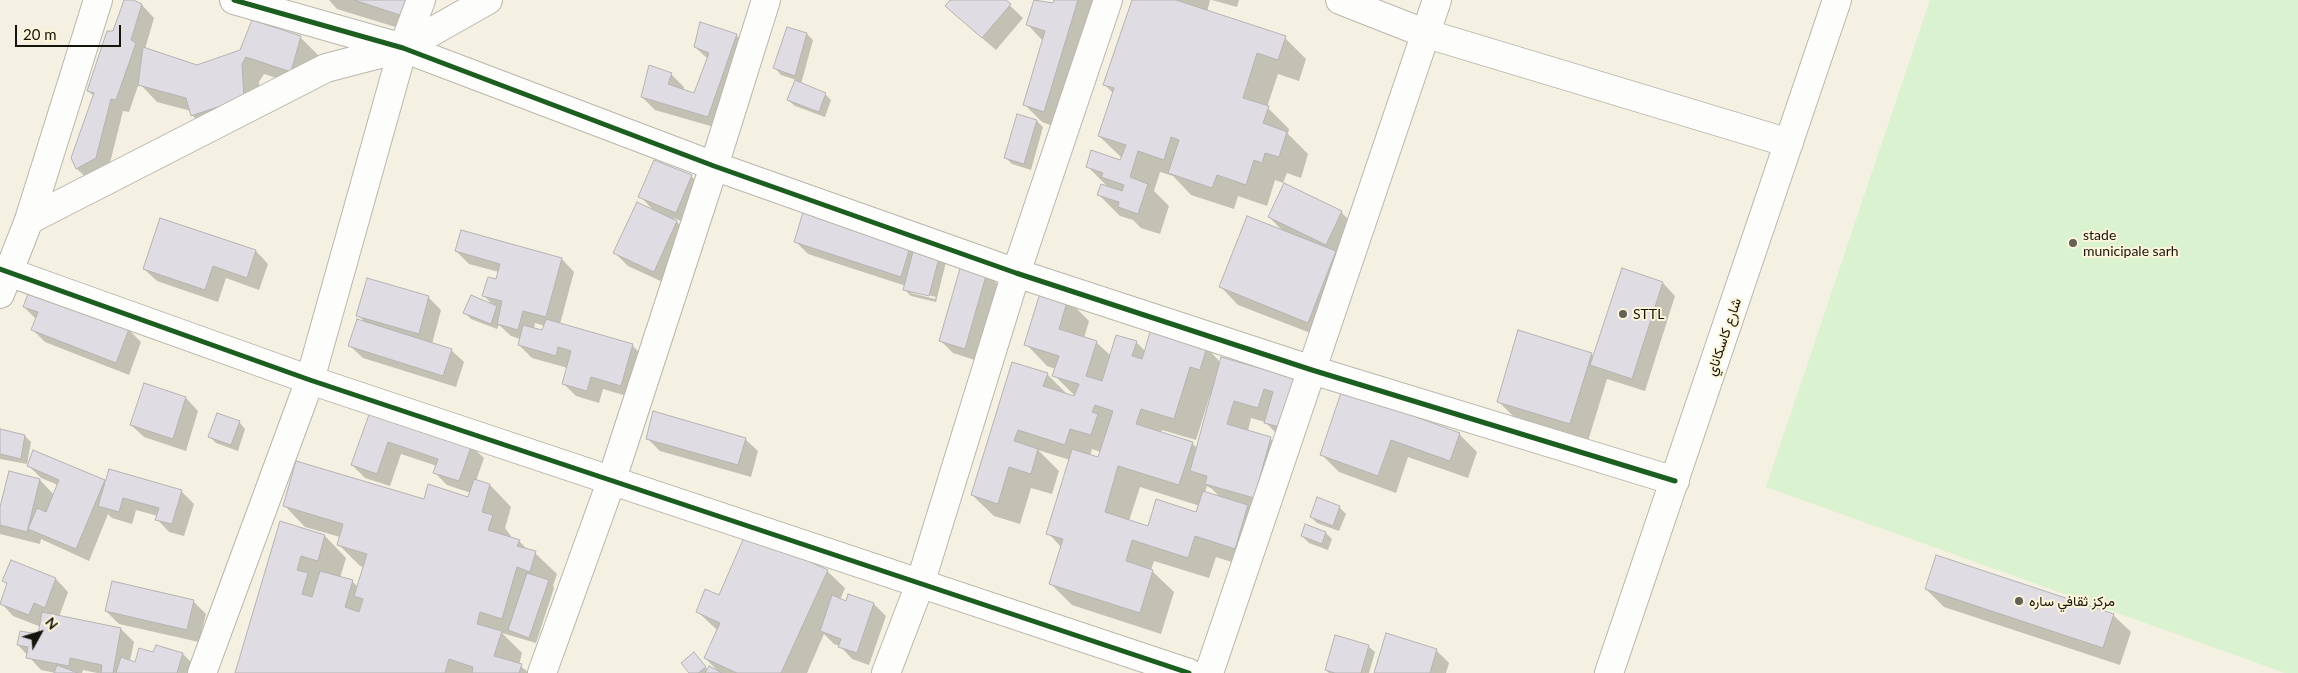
<!DOCTYPE html>
<meta charset="utf-8">
<style>
body{margin:0}
#map{position:relative;width:2298px;height:673px;overflow:hidden;background:#f4f0e2;font-family:Lato,sans-serif}
canvas{display:block}
.north{position:absolute;left:15px;top:608px;width:50px;height:50px;-webkit-text-stroke:4px #fcf5da;paint-order:stroke;rotate:51deg;font-size:14px;font-weight:700;line-height:20px;text-align:center;color:#17140b}
.north::after{content:'';display:block;margin:auto;width:18px;height:22px;background:#17140b;clip-path:polygon(50% 0,100% 100%,50% 72%,0 100%)}
.scale{position:absolute;left:15px;top:25px;width:106px;height:22px;box-sizing:border-box;border:2px solid #17140b;border-top:0;padding-left:6px;font-size:15px;line-height:18px;white-space:nowrap;color:#17140b;-webkit-text-stroke:4px #fcf5da;paint-order:stroke}
</style>
<div id="map">
<canvas width="2298" height="673"></canvas>
<div class="north">N</div>
<div class="scale">20 m</div>
</div>
<script>
const ctx = document.querySelector('canvas').getContext('2d');
ctx.lineJoin = 'round';
function fill(path, color) { ctx.fillStyle = color; ctx.fill(path, 'evenodd'); }
const poly = rows => new Path2D(rows.map(r => 'M' + r).join(''));
function strokePath(path, color, width, dash) { ctx.strokeStyle = color; ctx.lineWidth = width; ctx.lineCap = dash ? 'butt' : 'round'; ctx.setLineDash(dash || []); ctx.stroke(path); }
function write(font, color, halo, rows, align = 'center') {
  ctx.font = font + ' Lato,Vazirmatn,sans-serif'; ctx.lineWidth = 4; ctx.setLineDash([]); ctx.textBaseline = 'middle'; ctx.strokeStyle = halo; ctx.fillStyle = color; for (const [text, x, y, turn = 0] of rows) {
    ctx.save(); ctx.translate(x, y); ctx.rotate((+turn || 0) * Math.PI / 180); ctx.textAlign = isNaN(turn) ? turn : align; if (halo) ctx.strokeText(text, 0, 0); ctx.fillText(text, 0, 0); ctx.restore();
  }
}
fill(poly([
 [1930,0,2298,0,2298,673,2285,673,1766,487]
]), '#daf2cf');
fill(poly([
 [125,0,142,5,154,18,145,49,197,67,300,37,318,55,309,89,264,74,259,82,262,116,209,133,192,115,191,111,157,102,139,83,129,112,123,111,108,171,90,181,77,169,73,157,94,96,88,91],
 [329,0,415,0,434,19,428,37,337,9],
 [952,0,1004,0,1023,18,996,50,959,18],
 [1035,0,1054,4,1055,0,1101,0,1061,129,1042,122,1024,104,1043,41,1028,25],
 [1133,0,1210,0,1207,12,1285,38,1306,59,1299,81,1278,74,1267,107,1289,129,1288,134,1308,154,1301,178,1287,173,1283,183,1275,180,1267,206,1238,196,1234,209,1191,195,1173,176,1160,172,1154,191,1169,206,1160,234,1141,228,1133,220,1120,216,1099,195,1109,188,1088,167,1121,161,1122,158,1099,136,1113,93,1105,85],
 [1212,0,1239,0,1237,7],
 [807,34,813,40,801,84,825,94,831,100,825,117,795,106,788,100,796,80,781,75,775,68],
 [736,35,749,47,721,129,655,110,642,97,671,74,684,87,683,90,694,94,708,59,695,47],
 [1018,115,1037,121,1043,127,1031,170,1012,164,1005,157],
 [691,176,704,189,689,224,673,218,689,234,667,284,628,266,615,253,654,211,640,196],
 [805,211,946,262,936,302,911,296,905,290,906,286,808,254,795,241],
 [911,291,936,297,935,299,911,293],
 [1341,212,1354,225,1326,339,1238,305,1221,287,1284,232,1269,217],
 [256,251,268,264,259,290,226,278,218,302,157,281,144,269],
 [456,251,562,259,574,272,560,324,632,345,645,358,634,398,603,389,599,403,576,396,563,383,568,368,532,358,519,345,520,339,511,336,499,325,497,329,471,319,465,313,493,305,484,296,496,281,499,272,469,264],
 [535,323,545,326,543,332,534,329],
 [987,273,999,286,978,361,953,353,941,341],
 [1663,283,1675,296,1645,391,1607,379,1588,441,1516,419,1498,401,1591,354,1594,357],
 [428,297,441,310,432,344,451,350,464,362,456,387,363,358,350,346,365,322,358,315],
 [1068,300,1089,321,1084,338,1096,342,1111,356,1136,342,1146,352,1207,348,1221,363,1293,379,1311,396,1283,440,1265,422,1251,418,1248,431,1270,438,1288,456,1256,570,1216,557,1209,578,1154,561,1151,570,1174,592,1161,634,1072,605,1051,584,1062,548,1048,533,1070,460,1038,450,1059,471,1052,494,1031,488,1020,524,994,516,972,495,1047,374,1069,396,1077,398,1054,375,1056,369,1047,366,1026,344],
 [1210,395,1212,396,1197,448,1192,443,1161,433,1162,430,1196,440],
 [1092,449,1101,452,1099,459,1090,456],
 [1207,486,1212,489,1220,497,1205,493],
 [1140,487,1200,506,1197,513,1148,527,1129,521],
 [24,307,129,330,141,342,129,375,45,342,32,329,36,319],
 [1343,392,1459,434,1477,452,1468,478,1408,457,1396,493,1339,472,1322,455],
 [186,398,198,411,186,451,144,437,131,425],
 [371,410,471,446,484,458,476,481,490,485,511,507,505,528,513,539,519,541,529,551,535,553,557,574,553,586,554,588,536,643,502,633,522,653,519,665,529,673,237,673,281,523,325,536,346,558,340,578,352,581,358,587,364,567,360,566,338,544,340,537,305,527,284,505,469,498,471,493,447,485,435,473,437,466,401,454,390,486,365,478,352,465],
 [239,422,245,429,238,451,216,443,210,437],
 [0,430,25,436,31,442,27,464,0,459],
 [647,438,745,439,758,451,751,477,660,451],
 [29,466,106,484,181,491,194,504,184,536,169,532,157,519,158,516,136,510,132,524,112,518,108,514,89,561,41,539,40,544,0,534,0,511,10,473,40,480,54,495,58,485,41,478],
 [1339,507,1346,514,1339,531,1317,523,1311,517],
 [1326,533,1332,539,1328,550,1309,543,1302,536],
 [827,571,845,588,840,600,847,602,874,604,886,616,869,665,852,659,840,646,834,644,824,634,807,673,691,673,694,654,708,670,719,672,705,658,718,631,697,611,719,596],
 [56,579,68,592,59,617,121,629,134,642,130,661,136,663,154,654,157,646,183,654,196,667,194,673,97,673,83,670,82,673,56,673,41,670,18,645,39,636,41,627,13,616,1,603,7,585,4,581],
 [1926,589,2113,615,2131,632,2120,665,1944,607],
 [193,601,206,614,199,642,119,624,106,611],
 [1368,646,1375,652,1369,673,1329,673,1326,670],
 [1436,650,1449,663,1446,673,1376,673]
]), '#0003');
const building = poly([
 [124,0,133,0,142,4,131,40,136,43,116,100,111,99,96,158,76,169,71,158,94,93,87,91,107,31,113,31,124,0],
 [354,0,412,0,406,17,354,0],
 [950,0,1006,0,1011,4,982,38,945,6,950,0],
 [1034,0,1053,3,1054,0,1078,0,1044,112,1023,105,1045,31,1026,25,1034,0],
 [1132,0,1176,0,1286,36,1278,60,1257,53,1243,98,1269,106,1263,123,1287,132,1279,157,1265,153,1262,163,1254,160,1246,185,1217,175,1212,188,1168,173,1179,140,1171,137,1164,160,1138,151,1130,177,1148,184,1138,214,1118,207,1119,202,1097,195,1101,184,1122,191,1124,185,1101,177,1103,173,1086,167,1091,150,1120,160,1126,145,1098,136,1114,88,1103,85,1132,0],
 [252,20,301,36,291,72,246,57,242,64,244,98,191,116,186,98,138,85,143,47,197,65,240,50,252,20],
 [700,22,737,34,708,117,641,97,649,65,672,73,668,84,694,93,709,53,694,47,700,22],
 [787,27,807,33,795,76,773,68,787,27],
 [795,80,826,93,819,112,787,100,795,80],
 [1017,114,1037,120,1024,164,1004,158,1017,114],
 [654,160,692,175,676,213,638,197,654,160],
 [1284,183,1342,211,1326,245,1268,217,1284,183],
 [637,202,677,221,654,272,613,253,637,202],
 [804,209,911,244,901,277,794,242,804,209],
 [1247,216,1336,251,1308,323,1219,287,1247,216],
 [160,218,256,250,247,278,213,266,205,290,143,269,160,218],
 [461,230,562,258,546,317,523,311,518,330,497,324,502,301,482,296,488,277,496,279,500,264,455,251,461,230],
 [914,248,940,254,929,296,903,290,914,248],
 [961,265,987,272,965,349,939,341,961,265],
 [1622,268,1663,282,1632,379,1590,365,1622,268],
 [367,278,429,296,419,334,356,316,367,278],
 [30,289,129,329,116,363,31,330,38,312,23,307,30,289],
 [1041,290,1068,299,1059,329,1097,341,1086,376,1102,381,1116,335,1137,341,1132,356,1142,359,1151,329,1207,347,1200,370,1190,367,1174,419,1141,409,1136,424,1193,442,1179,485,1118,466,1105,512,1148,526,1156,499,1196,512,1203,491,1248,505,1235,549,1195,536,1188,558,1132,540,1126,561,1153,570,1140,613,1049,584,1063,539,1046,534,1072,449,1098,457,1113,411,1095,405,1092,412,1098,414,1091,435,1070,429,1065,445,1018,430,1014,441,1038,449,1031,474,1009,467,998,504,971,495,1012,362,1048,373,1043,386,1074,396,1079,384,1052,376,1059,356,1024,345,1041,290],
 [471,295,497,306,491,324,463,313,471,295],
 [357,319,452,349,443,376,348,346,357,319],
 [546,319,633,344,621,386,591,377,587,391,562,384,571,351,558,347,556,356,518,345,523,325,542,330,546,319],
 [1518,330,1592,353,1570,424,1497,402,1518,330],
 [1221,357,1294,378,1280,427,1264,423,1273,392,1264,389,1258,408,1234,401,1227,424,1271,437,1254,498,1205,484,1207,476,1190,471,1221,357],
 [144,383,186,397,173,439,130,425,144,383],
 [1342,390,1460,433,1450,461,1391,440,1378,476,1320,455,1342,390],
 [371,409,472,444,459,481,433,473,438,459,388,442,377,474,351,465,371,409],
 [653,411,746,438,738,465,646,439,653,411],
 [217,413,240,421,231,445,208,437,217,413],
 [0,429,25,435,21,459,0,454,0,429],
 [33,450,105,480,76,549,28,529,37,508,46,512,59,480,27,466,33,450],
 [296,461,424,499,428,484,468,497,474,479,490,484,482,512,493,515,488,530,520,540,517,546,536,551,530,572,517,567,502,619,480,612,477,624,502,631,494,656,522,664,519,673,472,673,473,667,449,659,445,673,235,673,280,521,325,535,318,561,301,556,297,570,308,573,302,594,312,597,320,571,353,580,345,607,359,612,363,599,354,596,367,554,337,545,343,524,283,506,296,461],
 [109,469,182,490,172,524,155,520,159,508,123,498,119,512,98,506,109,469],
 [9,471,40,479,27,532,0,525,0,507,9,471],
 [1317,497,1340,506,1333,526,1310,517,1317,497],
 [1305,524,1326,532,1322,544,1301,536,1305,524],
 [746,533,828,570,781,673,737,673,704,658,720,623,696,612,705,589,719,595,746,533],
 [1936,555,2114,614,2103,648,1925,589,1936,555],
 [11,560,56,578,45,608,34,603,29,615,0,604,7,583,2,581,11,560],
 [527,573,549,580,529,638,508,630,527,573],
 [112,581,194,600,187,630,105,611,112,581],
 [848,594,874,603,857,653,838,647,841,639,820,631,832,595,846,601,848,594],
 [42,612,121,628,113,673,101,673,102,665,70,658,69,666,26,658,28,647,17,645,20,631,38,634,42,612],
 [1386,633,1437,649,1430,673,1374,673,1386,633],
 [1335,635,1369,645,1361,673,1335,673,1325,670,1335,635],
 [156,645,183,653,177,673,116,673,121,657,135,662,139,648,153,652,156,645],
 [694,652,706,667,698,673,689,673,681,663,694,652],
 [57,665,78,673,54,673,57,665],
 [709,666,722,673,705,673,709,666]
]);
fill(building, '#dfdce4');
strokePath(building, '#b5b3b1', 1);
const minor = poly([
 [234,0,403,48,714,166,1016,273,1312,370,1675,481],
 [1340,0,1424,33,1789,143],
 [29,220,326,68,403,48,488,0],
 [0,269,310,380,1189,673],
 [0,294,29,220,98,0],
 [202,673,310,380,403,48,421,0],
 [542,673,611,482,714,166,766,0],
 [886,673,920,584,1016,273,1108,0],
 [1209,673,1437,0],
 [1609,673,1837,0]
]);
strokePath(minor, '#bab6ac', 30);
strokePath(minor, '#fdfdfb', 28);
strokePath(poly([
 [234,0,403,48,714,166,1016,273,1312,370,1675,481],
 [0,269,310,380,1189,673]
]), '#1b5e20', 5);
for (const [x, y, r, color] of [
 [2073,243,5,"#646156"],
 [1623,314,5,"#646156"],
 [2019,601,5,"#646156"]
]) { const dot = new Path2D(); dot.arc(x, y, r, 0, 2 * Math.PI); ctx.fillStyle = color; ctx.fill(dot); strokePath(dot, '#fcf5da', 2); }
write('14px', '#17140b', '#fcf5da', [
 ["stade",2083,235],
 ["municipale sarh",2083,251],
 ["STTL",1633,314],
 ["مركز ثقافي ساره",2029,601]
], 'left');
write('14px', '#17140b', '#fcf5da', [
 ["شارع كاسكاناي",1724,337,-71]
]);
</script>
